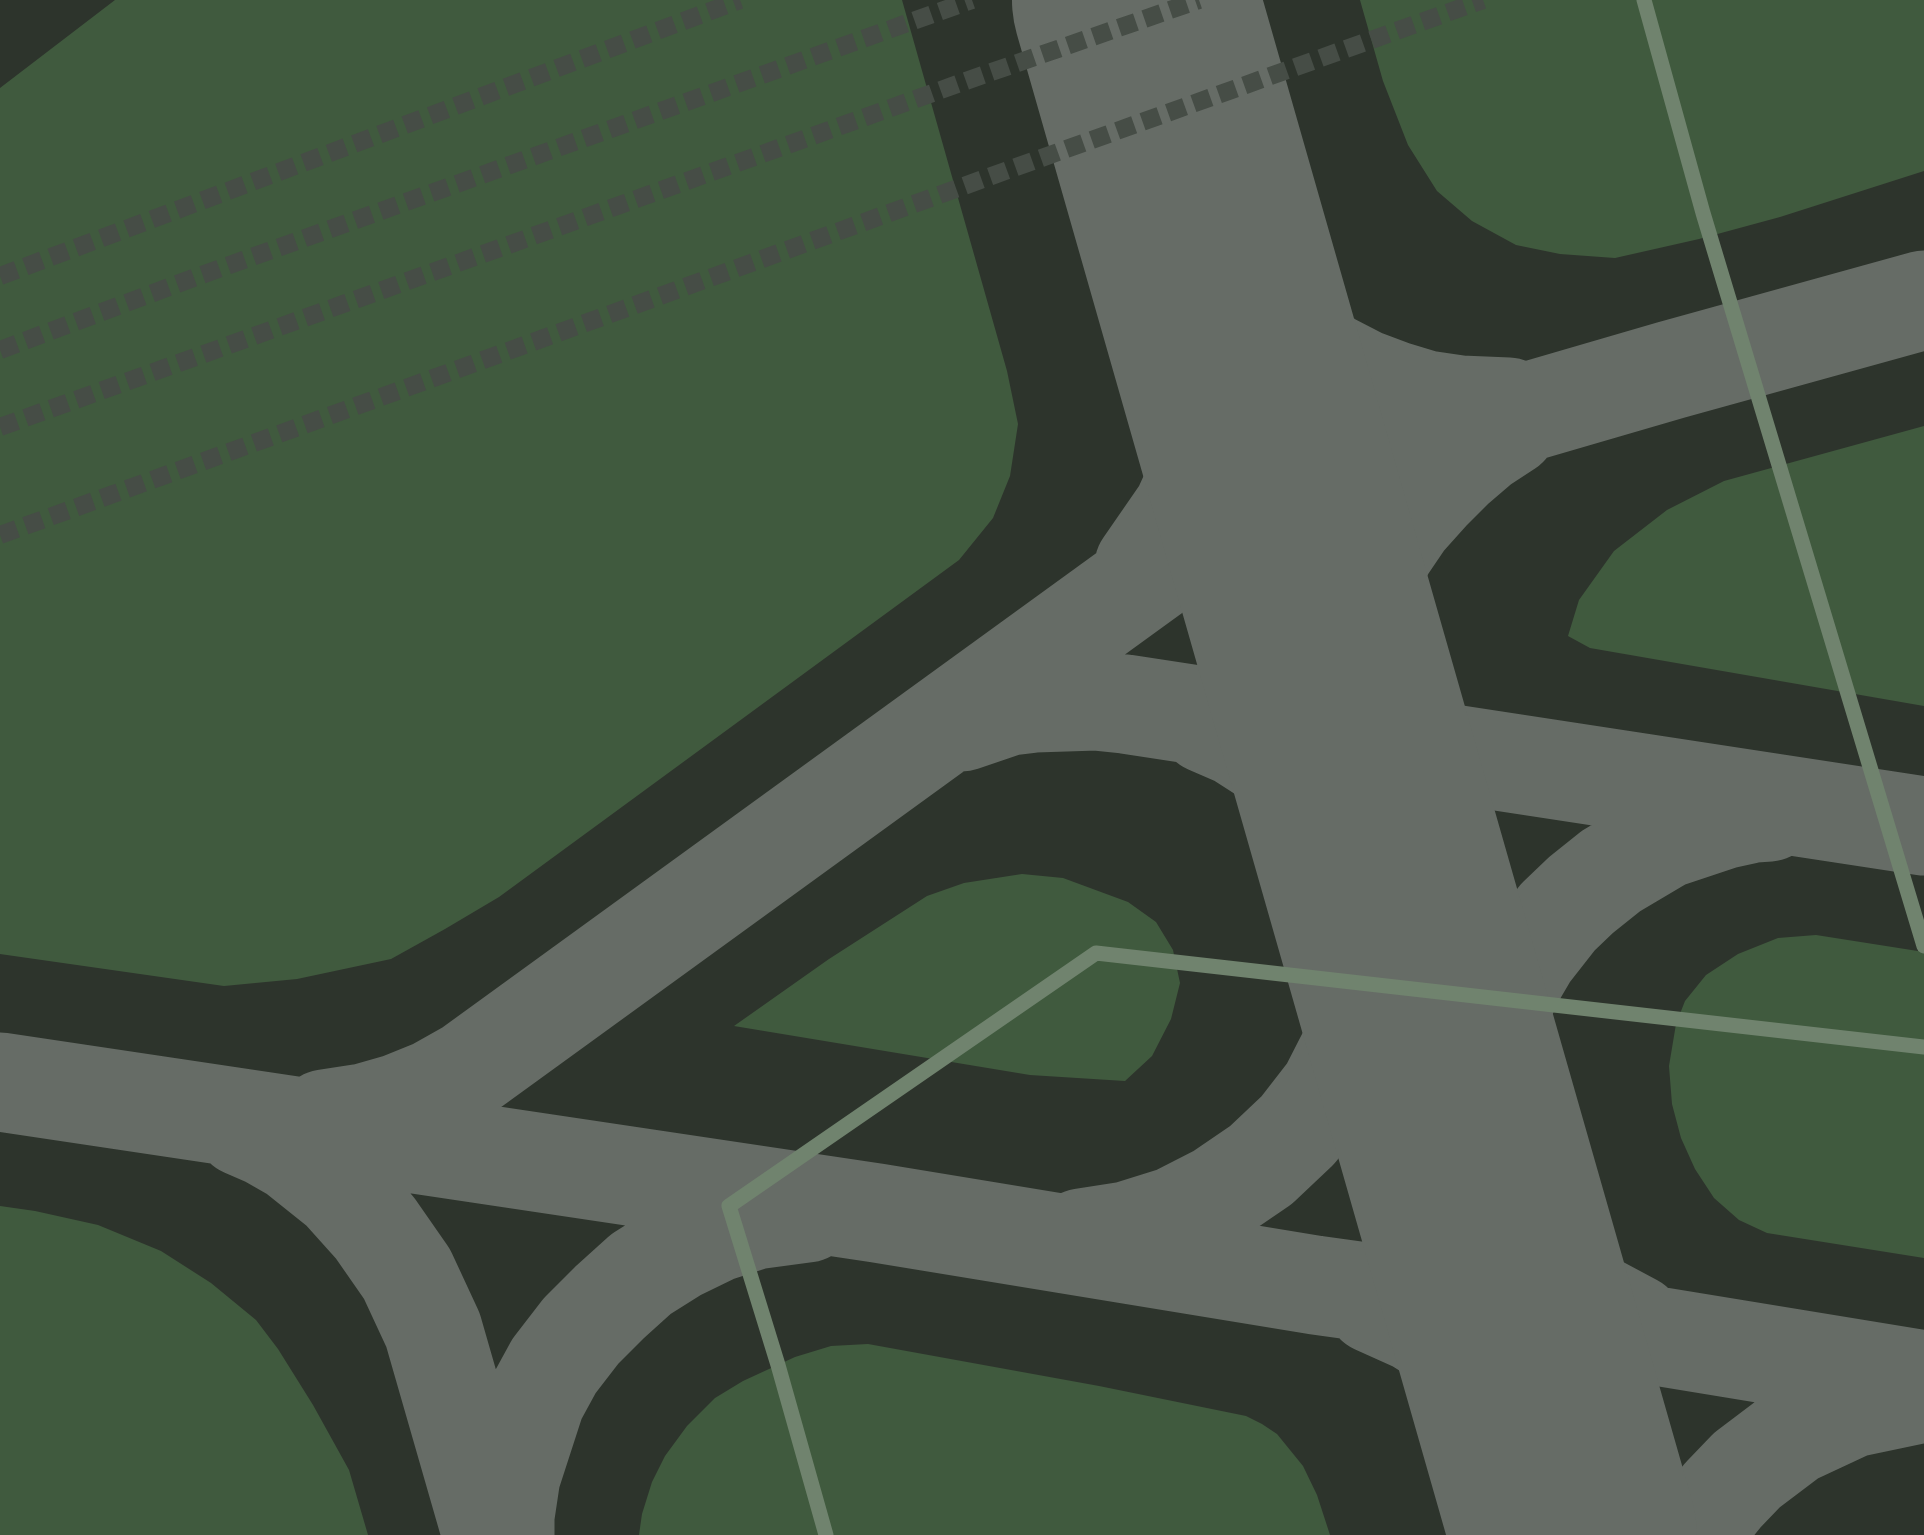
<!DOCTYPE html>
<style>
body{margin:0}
canvas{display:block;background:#2d342c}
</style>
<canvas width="1924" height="1535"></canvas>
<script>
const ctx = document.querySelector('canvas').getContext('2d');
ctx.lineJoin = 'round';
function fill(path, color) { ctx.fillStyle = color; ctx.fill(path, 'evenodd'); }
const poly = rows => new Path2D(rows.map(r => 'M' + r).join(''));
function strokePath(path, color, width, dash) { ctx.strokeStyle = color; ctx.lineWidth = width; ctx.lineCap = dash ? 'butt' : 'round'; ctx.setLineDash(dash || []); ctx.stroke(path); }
fill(poly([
 [115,0,902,0,1007,371,1018,424,1010,476,993,518,959,560,499,897,445,929,391,959,297,979,224,986,0,954,0,88],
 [1360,0,1924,0,1924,171,1780,217,1699,239,1615,258,1560,254,1516,245,1472,221,1437,191,1408,145,1383,81],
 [1924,426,1924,706,1590,648,1568,636,1579,600,1614,551,1667,510,1724,481],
 [1022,874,1063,878,1128,902,1156,922,1173,950,1180,983,1171,1019,1152,1056,1125,1081,1030,1075,734,1026,829,959,927,896,964,883],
 [1816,935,1924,952,1924,1258,1767,1233,1739,1220,1714,1198,1695,1169,1681,1138,1672,1104,1669,1066,1676,1024,1685,1001,1706,975,1738,954,1778,938],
 [0,1206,35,1211,98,1225,161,1251,211,1283,256,1320,278,1349,313,1405,349,1470,368,1535,0,1535],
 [868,1344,1099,1386,1246,1416,1262,1424,1277,1434,1303,1466,1317,1495,1330,1535,639,1535,642,1514,652,1482,665,1456,687,1426,715,1398,743,1381,795,1357,831,1346]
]), '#405a3e');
strokePath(poly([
 [1195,212,1211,242,1229,270,1251,298,1301,343,1330,362,1361,378,1393,390,1426,400,1460,405,1508,407],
 [1294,562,1311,598,1335,641,1376,685],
 [1144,566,1182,511,1203,465,1215,423,1222,380,1223,337,1219,293],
 [962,722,1009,706,1034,703,1096,701,1125,704,1924,826],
 [1346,737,1344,731,1344,709,1353,633,1359,610,1369,578,1386,548,1405,520,1431,491,1454,468,1482,444,1508,427],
 [0,1082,877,1213,1315,1285,1510,1312,1924,1380],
 [325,1119,364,1113,399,1103,436,1088,468,1070,1273,486,1671,370,1924,300],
 [244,1127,267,1137,295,1153,340,1189,375,1228,407,1274,433,1330,492,1535],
 [1082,1238,1127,1231,1175,1216,1220,1193,1261,1165,1298,1130,1329,1090,1352,1045,1369,998,1379,949,1381,898,1379,873,1348,831,1293,777,1266,755,1238,737,1208,724],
 [1375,1304,1415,1322,1444,1340,1472,1362,1496,1386,1518,1413,1538,1442,1554,1472],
 [1634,1324,1591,1301,1559,1277,1528,1250,1506,1224,1489,1201,1468,1163,1468,1118,1473,1091,1484,1051,1512,983,1529,954,1558,917,1581,895,1611,871,1665,839,1722,820,1754,813,1769,812],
 [505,1535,505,1516,511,1476,536,1399,554,1366,581,1331,610,1302,641,1274,676,1252,715,1233,755,1220,807,1213],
 [1691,1535,1723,1495,1747,1470,1792,1436,1852,1408,1924,1393]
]), '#666c66', 99);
strokePath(poly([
 [1135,0,1574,1535]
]), '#666c66', 246);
strokePath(poly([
 [0,276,740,0],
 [0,350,196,277,972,0],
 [0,427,980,76,1199,0],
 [0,535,1019,166,1483,0]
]), '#464d46', 18, [18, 9]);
strokePath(poly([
 [1644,0,1703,213,1924,946],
 [826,1535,778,1365,729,1206,1096,953,1924,1047]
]), '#70836e', 15);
</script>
